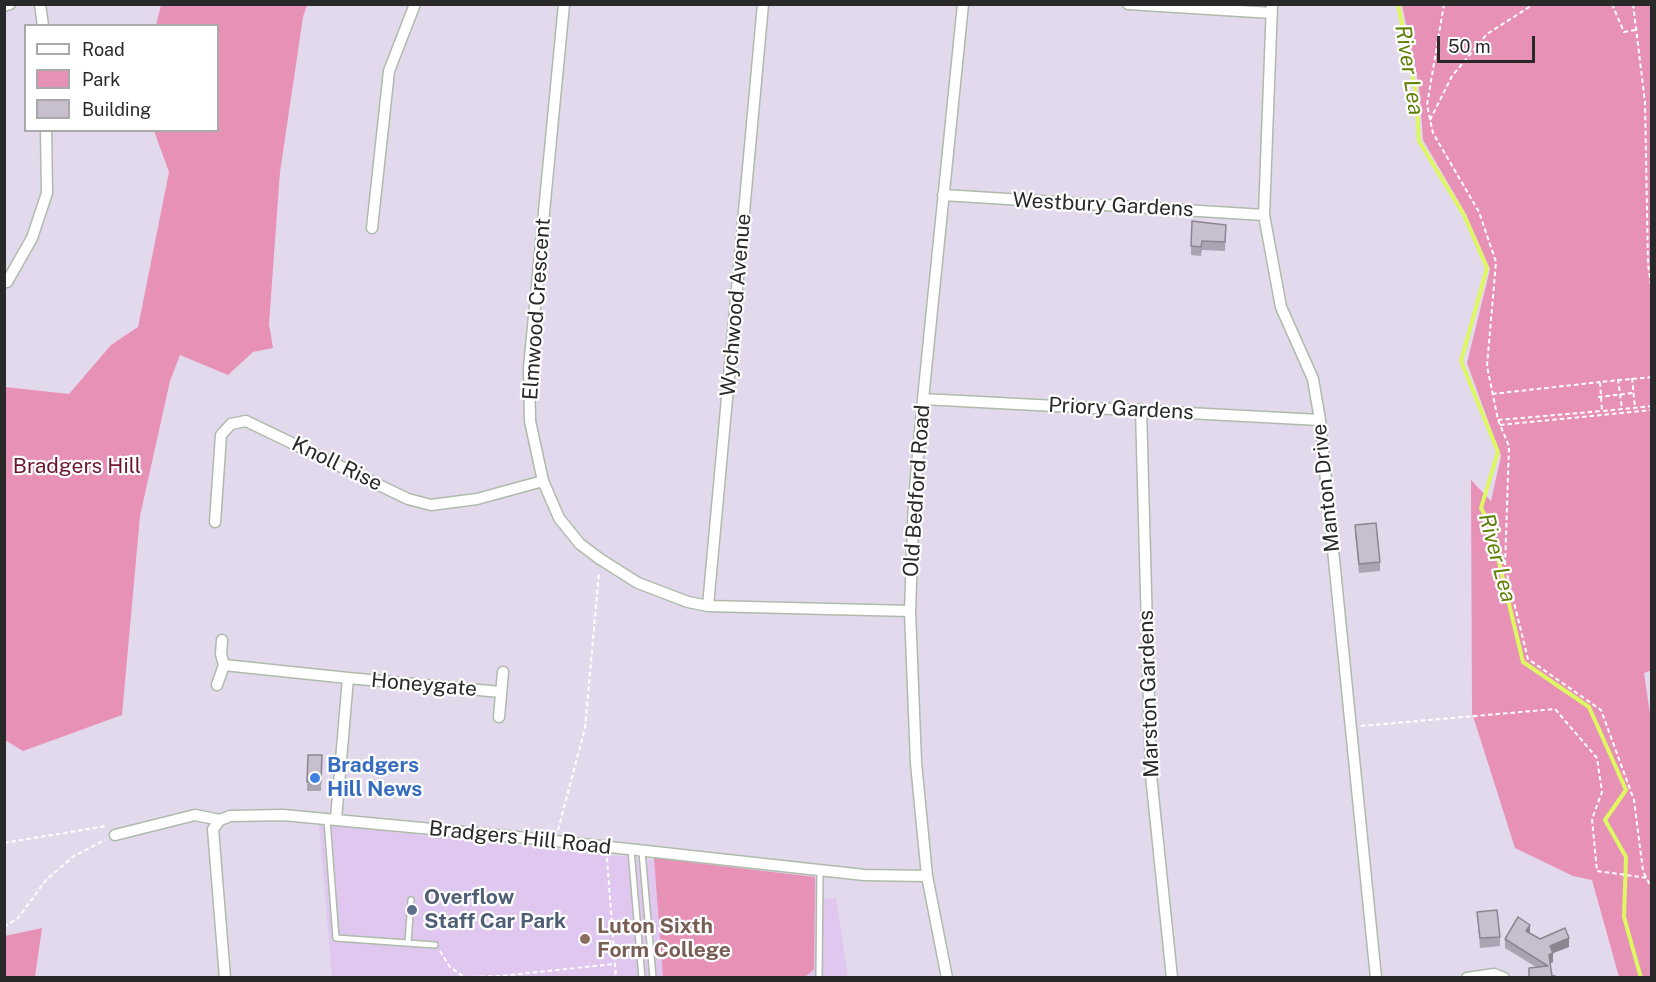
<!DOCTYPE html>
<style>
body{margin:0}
#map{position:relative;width:1656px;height:982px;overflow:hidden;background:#e3d9ed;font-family:"Public Sans",sans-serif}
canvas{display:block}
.frame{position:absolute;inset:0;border:6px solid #292929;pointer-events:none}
.legend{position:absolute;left:24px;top:24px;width:195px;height:108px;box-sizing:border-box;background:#fff;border:2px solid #a9a9a9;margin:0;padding:8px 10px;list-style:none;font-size:18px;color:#292929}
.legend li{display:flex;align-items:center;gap:12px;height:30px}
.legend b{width:30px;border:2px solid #a9a9a9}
.scale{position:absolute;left:1437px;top:36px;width:98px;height:27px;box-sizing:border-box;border:3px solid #292929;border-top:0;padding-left:8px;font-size:18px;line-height:21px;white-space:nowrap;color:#292929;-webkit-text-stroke:4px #fff;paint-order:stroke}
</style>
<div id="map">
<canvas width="1656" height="982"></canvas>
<div class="frame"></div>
<ul class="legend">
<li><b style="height:8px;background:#fff"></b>Road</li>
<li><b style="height:16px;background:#e891b6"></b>Park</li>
<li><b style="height:16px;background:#c7bece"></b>Building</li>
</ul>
<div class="scale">50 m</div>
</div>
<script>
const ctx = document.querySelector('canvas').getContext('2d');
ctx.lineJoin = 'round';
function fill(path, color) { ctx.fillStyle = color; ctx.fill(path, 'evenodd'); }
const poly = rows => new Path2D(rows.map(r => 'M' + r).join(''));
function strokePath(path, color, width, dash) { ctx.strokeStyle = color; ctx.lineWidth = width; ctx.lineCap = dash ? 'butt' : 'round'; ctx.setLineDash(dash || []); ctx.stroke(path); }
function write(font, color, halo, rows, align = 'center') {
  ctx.font = font + ' "Public Sans",sans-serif'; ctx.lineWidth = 4.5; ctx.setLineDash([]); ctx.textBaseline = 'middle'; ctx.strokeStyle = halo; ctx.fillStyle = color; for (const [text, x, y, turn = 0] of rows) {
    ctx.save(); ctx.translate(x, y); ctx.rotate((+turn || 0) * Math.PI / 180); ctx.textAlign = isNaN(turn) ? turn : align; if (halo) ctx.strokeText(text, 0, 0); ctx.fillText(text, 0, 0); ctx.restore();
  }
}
fill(poly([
 [319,824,815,877,823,899,836,898,848,977,332,977]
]), '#dfc7f0');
fill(poly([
 [161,5,307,5,303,17,280,172,269,324,273,348,253,352,228,375,180,355,170,381,140,516,122,715,23,751,5,740,5,387,69,394,111,345,138,327,169,172,154,131,218,130,218,26,156,25],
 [1402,5,1650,5,1652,670,1644,673,1652,727,1651,977,1619,977,1592,880,1573,876,1515,848,1472,713,1471,480,1491,501,1501,456,1467,363,1490,269,1466,214,1423,140,1419,86],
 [654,858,815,877,814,969,805,977,663,977],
 [42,928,35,977,5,977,5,936]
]), '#e891b6');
strokePath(poly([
 [1398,4,1416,94,1419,141,1464,215,1487,268,1461,361,1498,452,1481,508,1490,525,1523,662,1589,707,1626,790,1605,820,1626,857,1624,917,1641,978]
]), '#ddf863', 4);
const lane = poly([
 [327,820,336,938,435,945],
 [631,850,642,978],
 [642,852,653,978],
 [408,943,411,900],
 [819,978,820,870]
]);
const street = poly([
 [40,4,43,26],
 [564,4,529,368,530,421,543,481,559,518,580,544,600,559,638,583,688,602,708,606,910,611],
 [1128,4,1272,13],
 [1272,4,1264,215,1281,307,1313,379,1320,420,1376,978],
 [4,6,10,4],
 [943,195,1264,215],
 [372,228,389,71,415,4],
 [7,282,32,238,47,193,46,130],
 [923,399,1320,420],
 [1141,409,1151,775,1172,978],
 [215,522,221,435,231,424,246,421,408,499,431,505,477,499,543,481],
 [708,606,763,4],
 [224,665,348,678],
 [217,685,224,665,221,654,222,640],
 [499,717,503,672],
 [336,819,348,678,501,692],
 [220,820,213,829,225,978],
 [115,835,195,815,220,820,230,816,283,815,528,838,864,875,927,876],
 [947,978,927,876,916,763,910,611,914,500,923,399,963,4],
 [1467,978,1494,974,1504,978]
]);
strokePath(lane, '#aebbaa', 8);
strokePath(street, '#aebbaa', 13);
strokePath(poly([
 [1444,4,1427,105,1433,133,1479,212,1496,262,1487,366,1498,420,1509,446,1505,566,1528,659,1601,710,1634,800,1643,871,1652,889],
 [1612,4,1624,32,1636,30],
 [1633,4,1645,102,1648,264,1652,293],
 [1430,120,1452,76,1487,34,1534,4],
 [1652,377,1600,382,1602,411,1652,406],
 [1632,378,1635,408],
 [1618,379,1622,409],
 [1492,394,1600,382],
 [1598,397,1633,393],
 [1498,420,1602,411],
 [1500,425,1652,410],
 [1361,726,1555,709,1597,758,1602,792,1592,819,1597,871,1648,878],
 [558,830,585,728,599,573],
 [4,843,106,826],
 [607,858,616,978],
 [4,927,18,918,46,880,74,856,105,840],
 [440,951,450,967,464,977,500,976,614,964]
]), '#fff', 2, [4.5, 3]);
strokePath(lane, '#fff', 5);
strokePath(street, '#fff', 10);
fill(poly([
 [1226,225,1225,251,1202,250,1201,256,1191,255,1191,246],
 [1355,525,1380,562,1380,571,1359,573,1355,534],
 [308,755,322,755,321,791,307,791],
 [1477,912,1500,937,1500,946,1480,948],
 [1530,933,1540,939,1569,947,1553,953,1553,962,1529,978,1536,967,1505,948,1505,939]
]), '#aba3b1');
fill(poly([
 [1530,925,1530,934,1526,931],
 [1569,938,1569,947,1553,953,1553,962,1549,964,1550,946]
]), '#8b8590');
const building = poly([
 [1192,221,1226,225,1225,242,1202,241,1201,247,1191,246,1192,221],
 [1376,523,1380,562,1359,564,1355,525,1376,523],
 [308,755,322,755,321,782,307,782,308,755],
 [1497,910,1500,937,1480,938,1477,912,1497,910],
 [1518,917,1530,925,1526,931,1540,939,1565,928,1569,938,1550,946,1553,953,1549,955,1552,976,1555,976,1555,978,1529,978,1529,968,1548,966,1505,939,1518,917]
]);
fill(building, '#c7bece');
strokePath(building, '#8b8590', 1.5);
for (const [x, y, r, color] of [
 [315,778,6,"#3f7fe0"],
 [412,910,6,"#5c6f8a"],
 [585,939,6,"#8d6e63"]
]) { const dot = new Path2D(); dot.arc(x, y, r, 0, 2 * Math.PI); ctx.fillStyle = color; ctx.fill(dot); strokePath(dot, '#fff', 2); }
write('21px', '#292929', '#fff', [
 ["Westbury Gardens",1103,205,3],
 ["Wychwood Avenue",736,305,-85],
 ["Elmwood Crescent",537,309,-86],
 ["Priory Gardens",1121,409,3],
 ["Knoll Rise",337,464,26],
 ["Manton Drive",1326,488,-96],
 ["Old Bedford Road",917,491,-86],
 ["Honeygate",424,685,5],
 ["Marston Gardens",1149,694,-92],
 ["Bradgers Hill Road",520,838,6]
]);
write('21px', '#6b142d', '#fff', [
 ["Bradgers Hill",77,467]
]);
write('bold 21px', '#366cbe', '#fff', [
 ["Bradgers",327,766],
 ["Hill News",327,790]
], 'left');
write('bold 21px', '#4e5e75', '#fff', [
 ["Overflow",424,898],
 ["Staff Car Park",424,922]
], 'left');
write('bold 21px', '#785e54', '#fff', [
 ["Luton Sixth",597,927],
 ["Form College",597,951]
], 'left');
write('italic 22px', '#607f06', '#fff', [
 ["River Lea",1409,70,81],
 ["River Lea",1497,558,75]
]);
</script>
